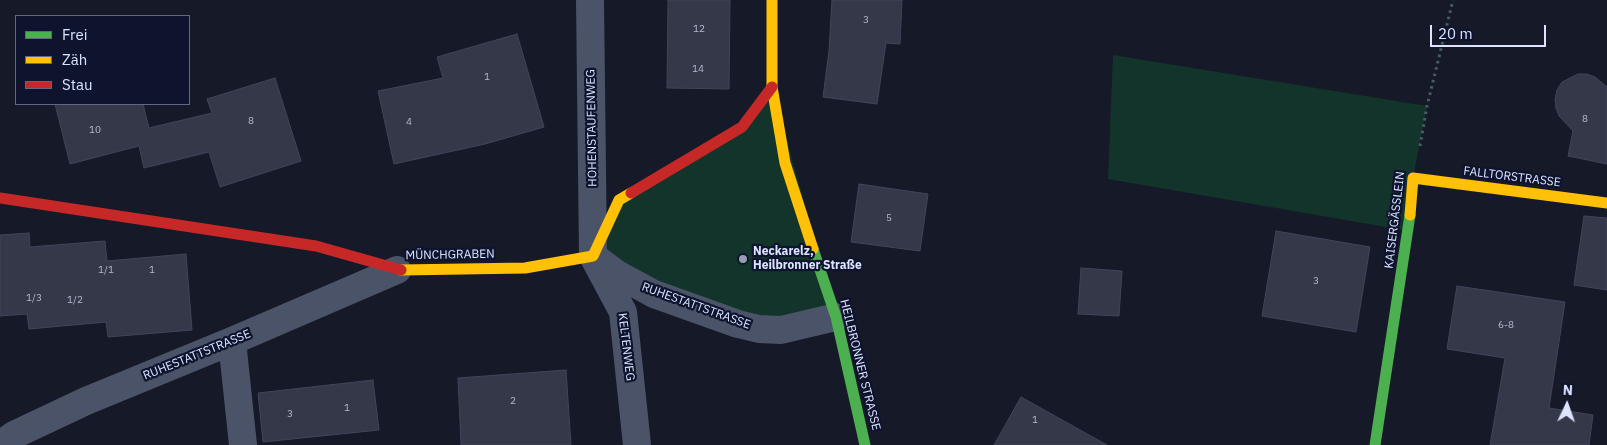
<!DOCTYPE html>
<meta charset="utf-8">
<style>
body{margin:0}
#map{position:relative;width:1607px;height:445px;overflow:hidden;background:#161927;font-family:"IBM Plex Sans",sans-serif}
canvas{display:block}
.legend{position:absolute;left:15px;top:15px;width:175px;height:90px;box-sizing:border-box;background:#0f142e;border:1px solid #616782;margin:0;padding:6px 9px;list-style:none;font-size:15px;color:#dce4ff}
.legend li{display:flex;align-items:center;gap:10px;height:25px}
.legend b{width:25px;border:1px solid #616782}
.north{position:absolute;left:1542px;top:380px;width:50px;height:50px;-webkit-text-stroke:4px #0f142e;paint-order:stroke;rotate:3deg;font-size:14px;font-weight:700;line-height:20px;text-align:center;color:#dce4ff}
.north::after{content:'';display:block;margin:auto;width:18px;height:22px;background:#dce4ff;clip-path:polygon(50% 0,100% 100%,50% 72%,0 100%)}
.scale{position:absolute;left:1430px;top:25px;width:116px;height:22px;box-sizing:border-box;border:2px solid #dce4ff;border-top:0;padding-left:6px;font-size:15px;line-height:18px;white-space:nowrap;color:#dce4ff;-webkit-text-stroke:4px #0f142e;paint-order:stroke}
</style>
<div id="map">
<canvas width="1607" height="445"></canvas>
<ul class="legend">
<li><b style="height:6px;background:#4caf50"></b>Frei</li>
<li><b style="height:6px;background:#ffc107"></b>Zäh</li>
<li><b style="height:6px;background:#c62828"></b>Stau</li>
</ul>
<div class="north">N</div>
<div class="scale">20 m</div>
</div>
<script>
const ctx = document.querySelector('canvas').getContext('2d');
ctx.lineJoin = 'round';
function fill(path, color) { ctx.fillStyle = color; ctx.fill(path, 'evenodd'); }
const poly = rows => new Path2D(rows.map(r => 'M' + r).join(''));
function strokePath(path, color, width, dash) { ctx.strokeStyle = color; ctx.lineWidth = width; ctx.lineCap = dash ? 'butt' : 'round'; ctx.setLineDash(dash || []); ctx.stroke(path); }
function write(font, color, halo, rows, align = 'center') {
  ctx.font = font + ' "IBM Plex Sans",sans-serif'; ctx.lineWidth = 4.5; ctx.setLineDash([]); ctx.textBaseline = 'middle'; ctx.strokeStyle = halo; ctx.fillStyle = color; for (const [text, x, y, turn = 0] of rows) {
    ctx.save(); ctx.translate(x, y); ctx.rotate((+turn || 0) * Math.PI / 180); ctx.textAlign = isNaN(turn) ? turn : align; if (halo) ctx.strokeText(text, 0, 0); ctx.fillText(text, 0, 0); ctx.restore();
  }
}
fill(poly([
 [1113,55,1427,106,1413,178,1409,231,1108,179],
 [772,87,836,317,781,330,593,256,619,200,742,127]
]), '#13342a');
const building = poly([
 [668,0,730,0,729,89,667,88,668,0],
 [832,0,902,0,900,44,886,43,877,104,823,97,829,51,832,0],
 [517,34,544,127,485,144,394,164,378,91,443,78,437,57,517,34],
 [1578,74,1587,74,1595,77,1607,87,1607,164,1568,156,1573,131,1559,116,1556,108,1555,99,1557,90,1562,82,1578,74],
 [275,78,301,161,220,187,209,152,144,168,139,146,70,164,55,104,143,104,149,128,212,113,207,99,275,78],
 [859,184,928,194,920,251,851,242,859,184],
 [1584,216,1607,218,1607,290,1574,285,1584,216],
 [1276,231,1370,247,1356,332,1262,316,1276,231],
 [29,233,30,247,105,241,107,261,186,254,192,330,108,337,106,322,29,329,27,314,0,316,0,235,29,233],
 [1081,268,1122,271,1119,316,1078,314,1081,268],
 [1457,286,1565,302,1549,408,1593,415,1589,445,1490,445,1505,358,1447,349,1457,286],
 [566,370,571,445,461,445,458,378,566,370],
 [373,380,379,430,263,442,258,393,373,380],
 [1021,397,1107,445,994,445,1021,397]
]);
fill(building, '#353848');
strokePath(building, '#41455a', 1);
strokePath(poly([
 [1420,146,1427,106,1453,0]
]), '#465f64', 3, [2.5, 4]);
strokePath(poly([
 [590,0,593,256,623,312,637,445],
 [598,260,617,274,654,294,738,324,759,329,781,330,836,317],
 [232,341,243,445],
 [0,445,14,435,86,401,232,341,397,270]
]), '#4b5368', 28);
strokePath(poly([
 [813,249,836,317,865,445],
 [1375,445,1410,215]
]), '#4caf50', 11);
strokePath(poly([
 [772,0,772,87,785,163,813,249],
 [1410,215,1413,178,1607,203],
 [401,270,525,268,593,256,619,200,631,193]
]), '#ffc107', 11);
strokePath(poly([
 [631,193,742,127,772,87],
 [0,198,316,246,401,270]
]), '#c62828', 11);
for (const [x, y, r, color] of [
 [743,259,5,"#979db3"]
]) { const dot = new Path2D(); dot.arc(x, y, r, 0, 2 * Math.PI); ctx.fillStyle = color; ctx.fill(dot); strokePath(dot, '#0f142e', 2); }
write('10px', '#b2b9d1', null, [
 ["3",866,20],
 ["12",699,29],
 ["14",698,69],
 ["1",487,77],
 ["8",1585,119],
 ["8",251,121],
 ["4",409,122],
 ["10",95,130],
 ["5",889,218],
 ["1/1",106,270],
 ["1",152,270],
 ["3",1316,281],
 ["1/3",34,298],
 ["1/2",75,300],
 ["6-8",1506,325],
 ["2",513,401],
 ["1",347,408],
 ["3",290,414],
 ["1",1035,420]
]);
write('12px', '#dce4ff', '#0f142e', [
 ["HOHENSTAUFENWEG",592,128,-91],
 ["FALLTORSTRASSE",1512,177,7],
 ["KAISERGÄSSLEIN",1395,220,-83],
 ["MÜNCHGRABEN",450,255,-1],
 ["RUHESTATTSTRASSE",696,306,20],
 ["KELTENWEG",626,347,83],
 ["RUHESTATTSTRASSE",197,355,-22],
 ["HEILBRONNER STRASSE",860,365,76]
]);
write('bold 12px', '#dce4ff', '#0f142e', [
 ["Neckarelz,",753,252],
 ["Heilbronner Straße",753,266]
], 'left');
</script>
